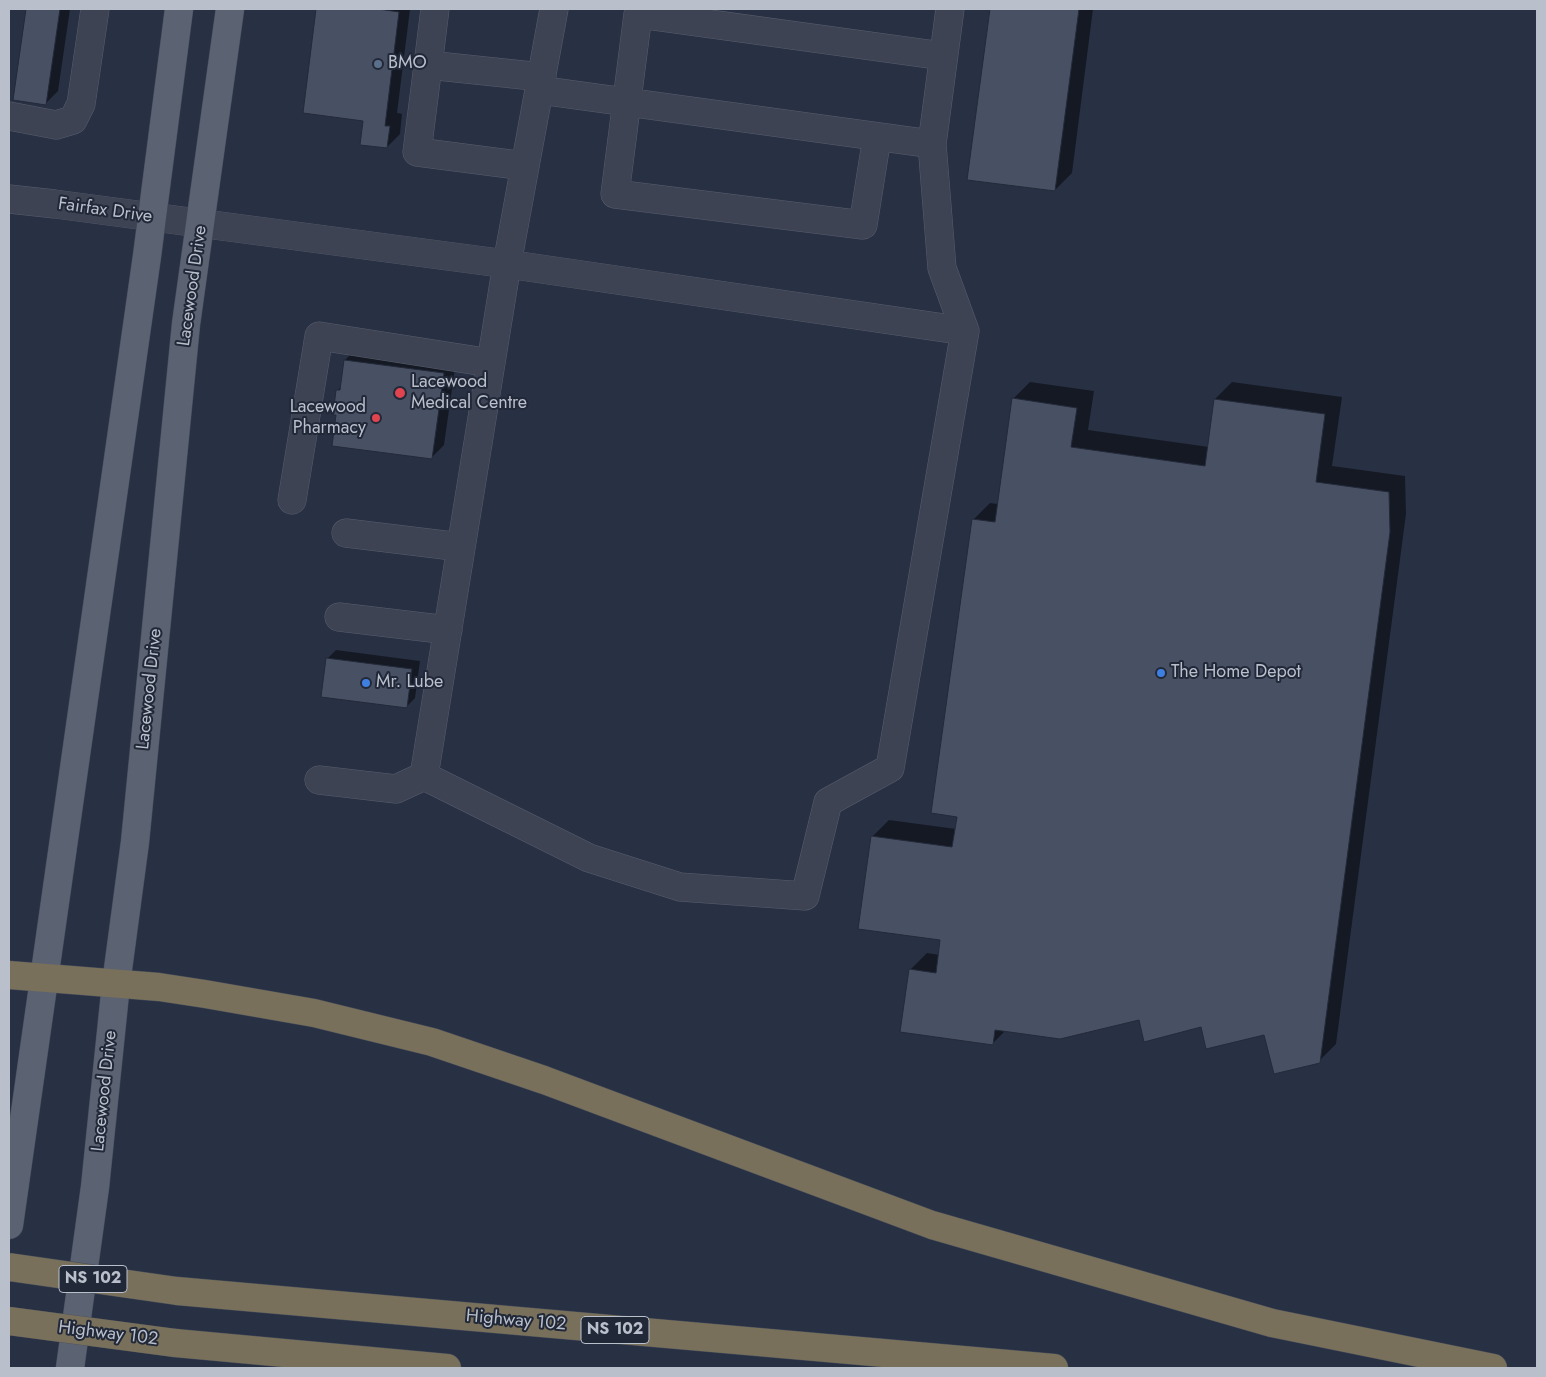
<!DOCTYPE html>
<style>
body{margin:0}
#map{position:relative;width:1546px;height:1377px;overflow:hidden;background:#283043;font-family:Jost,sans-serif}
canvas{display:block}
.frame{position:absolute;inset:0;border:10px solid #babfcc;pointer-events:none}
</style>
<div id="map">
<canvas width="1546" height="1377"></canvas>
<div class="frame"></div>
</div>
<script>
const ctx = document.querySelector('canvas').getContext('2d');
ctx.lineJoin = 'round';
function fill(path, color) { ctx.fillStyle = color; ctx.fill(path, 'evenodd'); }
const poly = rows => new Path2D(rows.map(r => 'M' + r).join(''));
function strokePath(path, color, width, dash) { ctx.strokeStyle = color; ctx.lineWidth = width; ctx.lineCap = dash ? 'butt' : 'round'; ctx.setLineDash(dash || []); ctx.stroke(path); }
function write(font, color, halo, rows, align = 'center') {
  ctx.font = font + ' Jost,sans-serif'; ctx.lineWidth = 4; ctx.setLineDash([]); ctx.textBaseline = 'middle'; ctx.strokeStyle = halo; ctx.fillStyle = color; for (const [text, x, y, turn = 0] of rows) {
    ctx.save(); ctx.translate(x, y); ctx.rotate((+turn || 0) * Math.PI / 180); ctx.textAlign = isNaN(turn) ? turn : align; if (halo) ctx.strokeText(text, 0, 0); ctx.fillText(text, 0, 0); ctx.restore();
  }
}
fill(poly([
 [27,9,70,9,58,91,46,103,14,99],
 [317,9,410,9,397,113,402,114,400,134,387,147,364,120,304,112],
 [991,9,1093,9,1072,173,1055,190,968,179],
 [358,347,456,361,444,445,431,458,337,414,338,390,342,386,345,360],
 [1030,382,1094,391,1088,430,1209,447,1215,399,1232,382,1342,397,1332,466,1405,476,1406,514,1336,1044,1319,1061,1265,1034,1140,1018,1006,1030,992,1044,910,970,927,953,940,955,942,939,872,837,889,820,956,829,973,520,990,503,998,504,1013,399],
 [336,650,420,661,415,698,406,707,327,659]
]), '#0007');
const building = poly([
 [26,9,60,9,46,105,13,100,26,9],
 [316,9,378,9,399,12,385,126,390,126,387,148,360,145,363,121,303,113,316,9],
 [990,9,1079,9,1055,191,967,180,990,9],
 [344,360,444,373,432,459,332,446,336,415,333,415,336,390,340,390,344,360],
 [1012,398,1077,408,1071,447,1205,466,1214,399,1325,414,1316,482,1389,492,1390,532,1320,1063,1274,1074,1264,1035,1206,1049,1201,1027,1144,1042,1139,1020,1060,1039,995,1030,993,1045,900,1032,909,969,936,973,940,940,858,929,871,836,952,847,957,817,931,813,972,519,995,522,1012,398],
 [326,658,412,669,407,708,321,697,326,658]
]);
fill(building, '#485064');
strokePath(building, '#232a3a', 1);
const minor = poly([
 [950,9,932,144,942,268,965,331],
 [428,65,435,9],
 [539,90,932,144],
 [9,116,56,125,73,120,81,104,95,9],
 [877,137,863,225,615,194,638,14,943,56],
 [525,166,417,152,428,65,542,77],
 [9,199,55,204,507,264,965,331,890,768,828,802,805,896,680,887,589,858,424,776,507,264,554,9],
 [292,500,319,336,491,363],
 [346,533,461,547],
 [339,617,448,630],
 [319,780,396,789,424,776]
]);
const major = poly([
 [9,1225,147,256,179,9],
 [70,1368,95,1187,116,984,135,842,186,324,230,9]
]);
const highway = poly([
 [9,975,159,987,205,994,314,1013,432,1042,544,1080,932,1225,1272,1323,1493,1368],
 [177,1291,1054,1368],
 [175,1343,447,1368]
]);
strokePath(minor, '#585e6d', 29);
strokePath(major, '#464c5c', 29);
strokePath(highway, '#444b5a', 29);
strokePath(minor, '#3d4352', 28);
strokePath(major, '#5b6272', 28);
strokePath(highway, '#78705a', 28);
const highwayBridge = poly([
 [9,1267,177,1291],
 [9,1321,175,1343]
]);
strokePath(highwayBridge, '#444b5a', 29, []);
strokePath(highwayBridge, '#78705a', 28);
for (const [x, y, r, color] of [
 [378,64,5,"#5c6f8a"],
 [400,393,6,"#e0444e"],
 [376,418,5,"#e0444e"],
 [1161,673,5,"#3f7fe0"],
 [366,683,5,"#3f7fe0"]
]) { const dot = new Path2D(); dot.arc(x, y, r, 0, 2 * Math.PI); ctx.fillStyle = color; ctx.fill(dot); strokePath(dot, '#212838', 2); }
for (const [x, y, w] of [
 [93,1279,68],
 [615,1330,68]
]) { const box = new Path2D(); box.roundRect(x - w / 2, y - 13.5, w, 27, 4); ctx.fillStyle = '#212838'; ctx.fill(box); strokePath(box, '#babfcc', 1); }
write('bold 16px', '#babfcc', null, [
 ["NS 102",93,1279],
 ["NS 102",615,1330]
]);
write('18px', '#babfcc', '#212838', [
 ["BMO",388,64],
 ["Lacewood",411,383],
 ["Medical Centre",411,404],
 ["Lacewood",366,408,"right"],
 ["Pharmacy",366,429,"right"],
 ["The Home Depot",1171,673],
 ["Mr. Lube",376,683]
], 'left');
write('18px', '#babfcc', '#212838', [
 ["Fairfax Drive",105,211,8],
 ["Lacewood Drive",193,286,-82],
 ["Lacewood Drive",150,689,-84],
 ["Lacewood Drive",105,1091,-84],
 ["Highway 102",516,1321,5],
 ["Highway 102",108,1334,7]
]);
</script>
